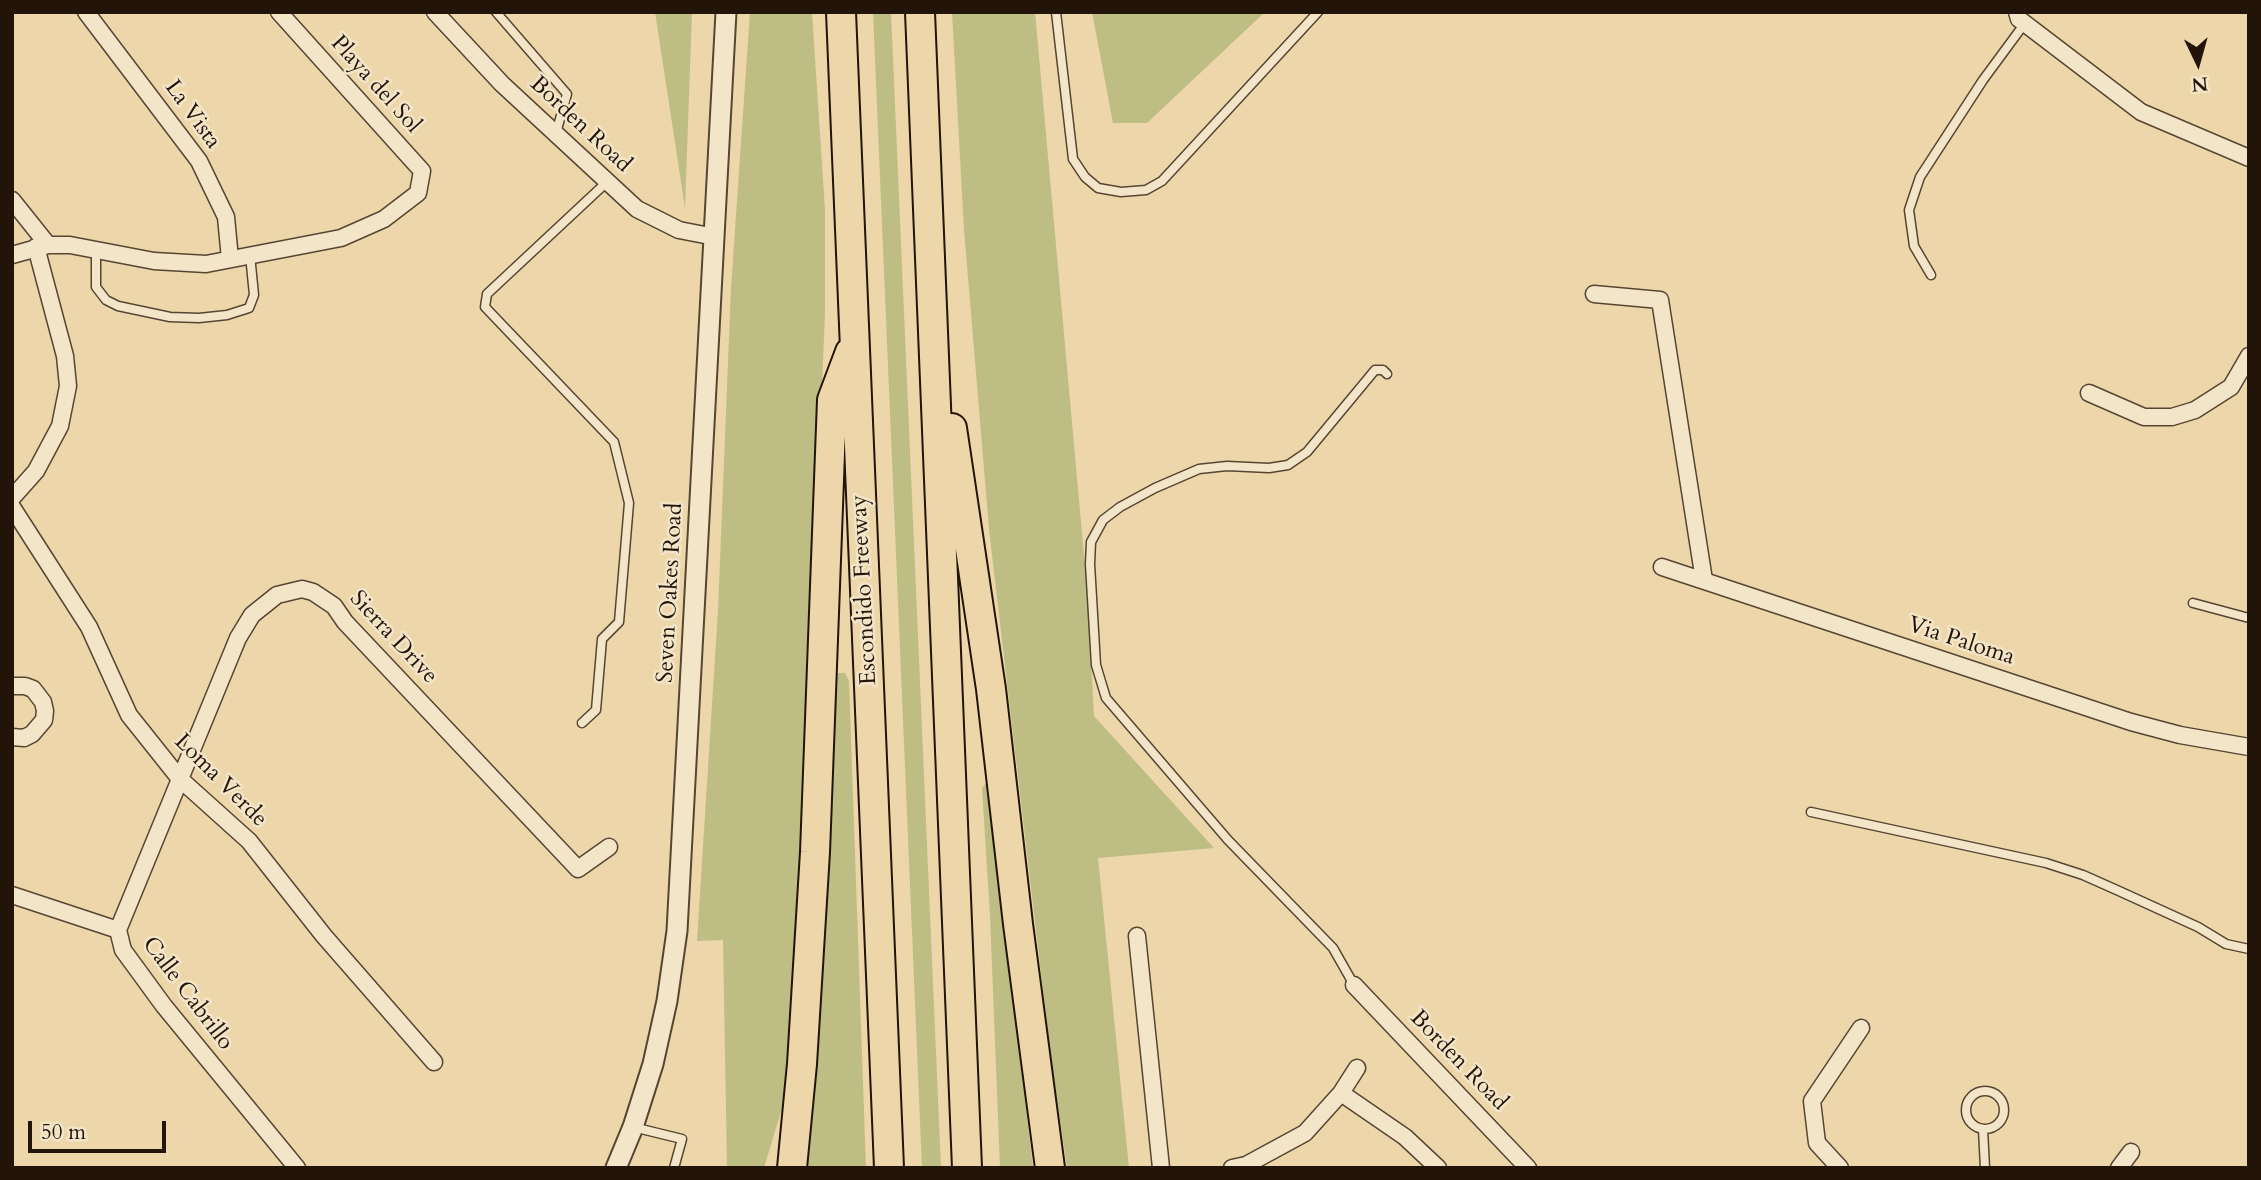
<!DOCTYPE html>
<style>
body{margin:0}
#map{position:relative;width:2261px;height:1180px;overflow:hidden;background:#edd7aa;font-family:Cardo,serif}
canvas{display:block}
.frame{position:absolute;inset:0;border:14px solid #23140a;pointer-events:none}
.north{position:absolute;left:2163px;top:28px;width:70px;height:70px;-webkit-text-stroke:5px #f3e5c8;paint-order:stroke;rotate:175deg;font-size:19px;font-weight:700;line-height:28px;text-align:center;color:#23140a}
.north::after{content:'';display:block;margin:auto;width:24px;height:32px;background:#23140a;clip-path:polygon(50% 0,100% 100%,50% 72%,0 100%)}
.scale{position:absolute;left:28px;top:1121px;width:138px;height:32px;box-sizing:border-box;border:4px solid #23140a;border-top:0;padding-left:9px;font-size:21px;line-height:24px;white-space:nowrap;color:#23140a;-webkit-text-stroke:5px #f3e5c8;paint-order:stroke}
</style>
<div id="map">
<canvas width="2261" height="1180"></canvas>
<div class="frame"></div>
<div class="north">N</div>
<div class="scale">50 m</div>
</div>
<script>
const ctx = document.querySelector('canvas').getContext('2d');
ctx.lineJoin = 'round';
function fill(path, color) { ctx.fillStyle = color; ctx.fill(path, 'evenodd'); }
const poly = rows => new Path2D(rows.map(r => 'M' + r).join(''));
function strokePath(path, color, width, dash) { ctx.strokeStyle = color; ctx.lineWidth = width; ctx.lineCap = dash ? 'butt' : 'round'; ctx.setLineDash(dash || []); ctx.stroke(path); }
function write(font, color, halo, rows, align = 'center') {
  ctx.font = font + ' Cardo,serif'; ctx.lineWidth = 5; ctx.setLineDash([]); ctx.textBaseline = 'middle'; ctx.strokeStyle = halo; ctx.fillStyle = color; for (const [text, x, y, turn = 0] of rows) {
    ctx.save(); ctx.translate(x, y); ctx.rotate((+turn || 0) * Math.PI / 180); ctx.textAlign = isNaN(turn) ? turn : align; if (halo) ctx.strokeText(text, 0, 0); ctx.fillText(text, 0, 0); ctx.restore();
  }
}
fill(poly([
 [655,12,692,12,685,208],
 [750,12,812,12,825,210,825,312,809,701,789,1085,764,1168,727,1168,723,940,697,941,718,610,731,288],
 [873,12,891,12,941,1168,922,1168],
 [952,12,1035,12,1088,600,1094,716,1214,848,1098,858,1129,1168,1067,1168,1051,1059,989,529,964,230],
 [1092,12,1265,12,1147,123,1113,123],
 [835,673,845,673,849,681,866,1168,808,1168],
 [986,783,992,785,995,794,1018,1040,1033,1168,1000,1168,990,916,982,788]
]), '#bebd84');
const service = poly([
 [496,12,567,94,556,133],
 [1056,12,1073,159,1085,177,1098,188,1121,192,1146,190,1162,181,1318,12],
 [96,250,96,287,106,300,118,306,170,317,199,318,227,315,249,308,254,295,250,255],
 [1931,275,1914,246,1909,210,1920,177,1983,80,2025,23],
 [2193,603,2249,618],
 [582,723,596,710,602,639,619,622,629,503,614,442,485,307,487,294,608,181],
 [1811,812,2046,863,2083,875,2119,891,2198,927,2226,944,2249,949],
 [1354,985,1333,948,1228,840,1106,698,1096,665,1090,564,1091,542,1103,520,1120,507,1155,488,1199,469,1227,466,1269,468,1288,465,1307,452,1375,370,1383,370,1387,374],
 '1966 1110a19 19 0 1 1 38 0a19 19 0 1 1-38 0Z',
 [633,1127,682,1139,674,1168],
 [1983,1129,1985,1168]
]);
const minor = poly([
 [86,12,199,161,226,217,230,259],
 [435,12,502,84,637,209,679,230,715,237],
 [2017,12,2019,19,2141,112,2249,158],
 [12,200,48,245],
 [12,255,48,245,70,245,154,261,206,264,341,238,384,219,418,193,422,171,279,12],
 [1594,294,1660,300,1704,580],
 [2089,393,2144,417,2172,417,2195,410,2231,387,2249,356],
 [12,498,36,471,60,426,68,386,65,356,36,247],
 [12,507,89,627,129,715,180,779,249,841,324,936,434,1062],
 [1662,567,2131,722,2180,735,2249,747],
 [12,686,25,686,33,689,43,702,45,711,44,720,32,734,24,738,12,737],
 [12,895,118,930,123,950,164,1006,297,1168],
 [118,930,238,638,252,615,277,595,302,589,313,592,334,606,345,622,578,869,609,847],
 [1137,936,1161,1168],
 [1354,985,1528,1168],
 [1341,1093,1405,1137,1438,1168],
 [1232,1168,1246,1165,1305,1133,1341,1093,1357,1068],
 [1840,1168,1817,1143,1812,1101,1861,1028],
 [2119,1168,2131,1152]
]);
const tertiary = poly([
 [616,1168,633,1127,653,1064,667,1001,677,931,726,12]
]);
const motorway = poly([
 [841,12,889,1168],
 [920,12,967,1168],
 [952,428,991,689,1018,924,1050,1168],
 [792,1168,802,1064,815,852,832,400,850,352]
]);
strokePath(service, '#564532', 11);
strokePath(minor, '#564532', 19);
strokePath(tertiary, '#564532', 23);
strokePath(motorway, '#23140a', 32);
strokePath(service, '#f3e5c8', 8);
strokePath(minor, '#f3e5c8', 16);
strokePath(tertiary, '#f3e5c8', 19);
strokePath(motorway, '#edd7aa', 28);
write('23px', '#23140a', '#f3e5c8', [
 ["Playa del Sol",375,85,48],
 ["La Vista",192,115,54],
 ["Borden Road",580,125,43],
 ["Escondido Freeway",865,590,-93],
 ["Seven Oakes Road",671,593,-87],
 ["Sierra Drive",393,638,47],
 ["Via Paloma",1961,642,18],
 ["Loma Verde",220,781,45],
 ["Calle Cabrillo",187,994,53],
 ["Borden Road",1458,1061,46]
]);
</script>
